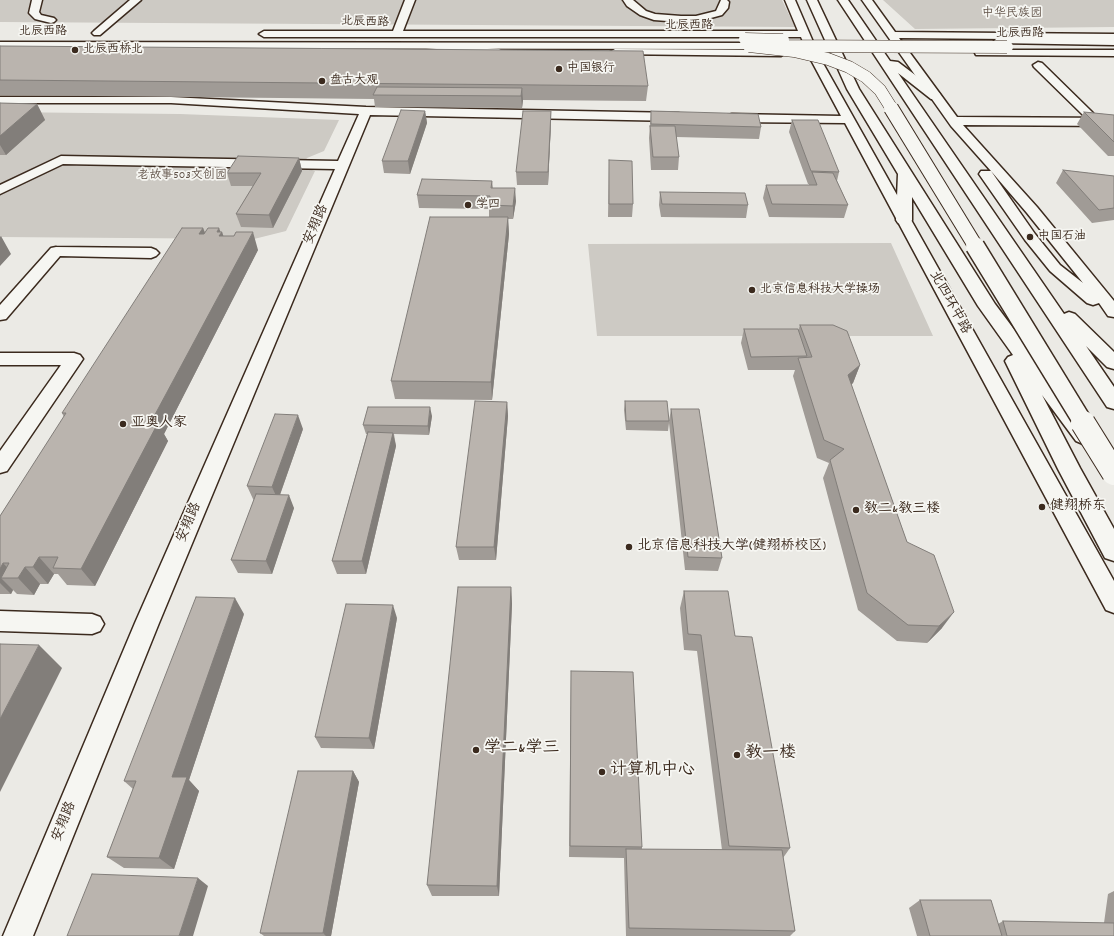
<!DOCTYPE html>
<meta charset="utf-8">
<style>
body{margin:0}
canvas{display:block;background:#ebeae5}
</style>
<canvas width="1114" height="936"></canvas>
<script>
const ctx = document.querySelector('canvas').getContext('2d');
ctx.lineJoin = 'round';
function fill(path, color) { ctx.fillStyle = color; ctx.fill(path, 'evenodd'); }
const poly = rows => new Path2D(rows.map(r => 'M' + r).join(''));
function strokePath(path, color, width, dash) { ctx.strokeStyle = color; ctx.lineWidth = width; ctx.lineCap = dash ? 'butt' : 'round'; ctx.setLineDash(dash || []); ctx.stroke(path); }
function write(font, color, halo, rows, align = 'center') {
  ctx.font = font + ' Dekko,"LXGW WenKai TC",sans-serif'; ctx.lineWidth = 3.5; ctx.setLineDash([]); ctx.textBaseline = 'middle'; ctx.strokeStyle = halo; ctx.fillStyle = color; for (const [text, x, y, turn = 0] of rows) {
    ctx.save(); ctx.translate(x, y); ctx.rotate((+turn || 0) * Math.PI / 180); ctx.textAlign = isNaN(turn) ? turn : align; if (halo) ctx.strokeText(text, 0, 0); ctx.fillText(text, 0, 0); ctx.restore();
  }
}
fill(poly([
 [0,0,782,0,795,27,0,22],
 [883,0,1114,0,1114,27,915,29],
 [0,112,180,114,339,120,324,151,307,158,302,167,315,171,286,231,254,239,0,237],
 [891,243,933,336,597,336,588,244]
]), '#cdcac4');
const minor = poly([
 [32,0,42,0,39,12,41,15,54,18,56,20,54,22,51,23,35,19,29,13,32,0],
 [130,0,141,0,100,35,94,35,92,33,94,31,130,0],
 [405,0,415,0,403,31,798,31,785,0,795,0,820,58,1114,581,1114,613,1106,610,845,123,732,122,728,121,726,118,728,115,732,114,841,116,810,58,801,37,264,37,259,34,264,31,393,31,405,0],
 [623,0,633,0,646,11,655,14,681,16,696,16,716,11,721,0,727,0,729,2,728,8,722,15,696,22,681,22,654,20,640,15,627,6,623,0],
 [862,0,872,0,895,32,1114,34,1114,40,899,38,957,117,1114,118,1114,126,963,125,1037,207,1114,301,1114,317,1108,316,1099,303,1093,305,1087,303,1050,271,1025,240,979,174,981,171,991,171,951,126,862,0],
 [991,171,1027,213,1083,283,1060,265,1035,234,991,171],
 [430,43,499,49,504,52,499,55,426,48,425,46,426,44,430,43],
 [615,49,781,50,786,53,781,56,611,54,610,52,615,49],
 [980,50,1114,50,1114,56,976,55,975,53,980,50],
 [1038,62,1042,63,1091,111,1093,113,1091,115,1083,115,1034,67,1033,65,1038,62],
 [0,97,171,97,366,107,678,113,682,114,684,117,682,120,678,121,370,115,159,623,33,936,3,936,135,623,335,169,63,164,0,194,0,185,61,156,338,161,359,114,171,103,0,103,0,97],
 [56,247,151,248,156,250,159,253,156,256,151,258,60,256,6,319,0,320,0,305,51,248,56,247],
 [0,353,74,353,80,355,83,359,7,471,0,473,0,451,61,365,0,365,0,353],
 [0,611,92,614,100,617,104,624,100,631,92,634,0,631,0,611]
]);
const major = poly([
 [1000,38,1114,39,1114,45,996,43,994,41,996,39,1000,38],
 [0,42,749,43,755,46,749,49,0,48,0,42]
]);
const highway = poly([
 [807,0,817,0,859,89,995,304,1094,436,1090,441,1083,444,1076,441,1042,395,1080,468,1114,529,1114,561,1105,558,1058,469,1005,361,1008,357,1013,355,978,306,912,197,912,220,910,223,904,225,898,223,896,220,898,174,847,89,807,0],
 [838,0,848,0,890,61,898,62,939,93,941,96,939,99,931,99,898,73,1064,314,1069,312,1075,314,1114,352,1114,369,1107,367,1086,346,1114,387,1114,409,1107,407,838,0]
]);
strokePath(minor, '#3b2a1e', 3);
strokePath(major, '#3b2a1e', 3);
strokePath(highway, '#3b2a1e', 3);
fill(minor, '#f6f6f2');
fill(major, '#f6f6f2');
fill(highway, '#f6f6f2');
const majorBridge = poly([
 [745,39,783,40],
 [768,46,1007,47]
]);
const highwayBridgeFar3 = poly([
 [749,46,794,51,828,59,849,67,866,77,880,90,892,109]
]);
const highwayBridgeFar2 = poly([
 [891,108,976,247]
]);
const highwayBridgeFar1 = poly([
 [975,246,1084,424]
]);
const highwayBridge = poly([
 [1083,423,1114,473]
]);
strokePath(majorBridge, '#3b2a1e', 13, []);
strokePath(highwayBridgeFar3, '#3b2a1e', 13, []);
strokePath(highwayBridgeFar2, '#3b2a1e', 16, []);
strokePath(highwayBridgeFar1, '#3b2a1e', 21, []);
strokePath(highwayBridge, '#3b2a1e', 26, []);
strokePath(majorBridge, '#f6f6f2', 12);
strokePath(highwayBridgeFar3, '#f6f6f2', 12);
strokePath(highwayBridgeFar2, '#f6f6f2', 14);
strokePath(highwayBridgeFar1, '#f6f6f2', 18);
strokePath(highwayBridge, '#f6f6f2', 24);
fill(poly([
 [0,46,648,86,646,101,523,100,522,108,375,107,374,99,0,95],
 [0,103,37,104,45,120,6,155,0,155],
 [425,111,427,123,410,174,384,173,382,161],
 [551,111,551,123,548,185,517,185,516,172],
 [651,111,761,127,759,139,676,137,679,157,678,170,651,170,649,138],
 [1084,112,1114,115,1114,156,1108,156,1077,124],
 [792,120,839,172,837,181,848,205,844,218,769,217,763,198,766,185,809,185,809,184,808,184,789,132],
 [299,158,302,171,273,228,241,227,236,214,253,186,231,186,227,173],
 [609,160,633,204,632,217,608,217],
 [1063,170,1114,176,1114,220,1092,223,1056,183],
 [492,181,493,188,516,201,513,219,508,219,509,234,492,400,395,399,391,381,489,217,489,209,419,208,417,195],
 [660,192,748,205,746,218,661,217,659,205],
 [203,228,205,233,222,232,223,236,258,250,164,434,168,441,95,586,67,585,58,574,54,574,48,584,40,584,34,595,17,594,13,590,11,594,0,594,0,516,64,417,62,413],
 [800,325,860,365,853,383,851,385,907,542,942,628,927,643,897,641,858,610,823,478,829,463,817,458,793,376,795,370,748,370,741,343,744,329,798,331],
 [625,401,669,421,671,409,722,558,718,571,685,570,669,423,668,431,626,430,624,410],
 [507,402,508,416,496,560,459,560,456,547],
 [432,416,429,435,394,434,396,446,366,574,337,574,332,561,367,434,366,434,363,425],
 [303,429,280,495,294,508,272,574,238,573,231,560,254,500,253,499,247,486],
 [511,587,512,604,499,896,432,896,427,885],
 [684,591,735,636,790,848,783,858,795,931,790,936,626,936,624,858,569,857,571,671,642,847,642,849,722,850,697,651,684,650,680,608],
 [244,614,189,780,199,791,174,869,124,868,107,857,133,789,124,781],
 [397,618,374,749,321,748,315,737],
 [353,771,359,782,331,936,264,936,260,933],
 [1114,891,1114,936,917,936,909,908,920,900,998,924,1003,921,1104,923,1108,894]
]), '#a09b96');
fill(poly([
 [522,88,523,100,522,108,521,96],
 [37,104,45,120,6,155,0,145,0,136],
 [425,111,427,123,410,174,408,161],
 [551,111,551,123,548,185,548,172],
 [299,158,302,171,273,228,269,215],
 [515,188,516,201,513,219,513,206],
 [508,217,509,234,492,400,491,382],
 [203,228,210,245,199,234],
 [219,228,221,233,222,232,228,249,217,232],
 [253,232,258,250,164,434,168,441,95,586,81,569,151,422],
 [1,236,11,254,0,266,0,237],
 [860,365,853,383,841,393,848,375],
 [507,402,508,416,496,560,494,547],
 [430,407,432,416,429,435,428,426],
 [298,415,303,429,278,500,272,487],
 [393,433,396,446,366,574,362,561],
 [289,495,294,508,272,574,266,561],
 [39,557,54,574,48,584,33,567],
 [3,563,17,578,1,578,13,590,11,594,0,583,0,569],
 [25,567,40,584,34,595,18,578],
 [511,587,512,604,499,896,497,886],
 [235,598,244,614,189,780,199,791,174,869,159,858,172,777],
 [393,605,397,618,374,749,369,738],
 [954,612,942,628,927,643,939,626],
 [39,645,62,668,0,792,0,719],
 [353,771,359,782,331,936,326,936,323,933],
 [198,878,208,886,193,936,179,936]
]), '#827e7a');
const building = poly([
 [0,46,643,51,648,86,0,80,0,46],
 [377,87,522,88,521,96,373,95,377,87],
 [0,103,37,104,0,136,0,103],
 [401,110,425,111,408,161,382,161,401,110],
 [523,111,551,111,548,172,516,172,523,111],
 [651,111,758,114,761,127,651,124,651,111],
 [1084,112,1114,115,1114,142,1084,112],
 [792,120,818,120,839,172,811,171,792,120],
 [650,126,675,126,679,157,653,157,650,126],
 [238,156,299,158,269,215,236,214,261,173,227,173,238,156],
 [609,160,632,161,633,204,609,204,609,160],
 [1063,170,1114,176,1114,208,1099,210,1063,170],
 [812,172,833,173,848,205,772,204,766,185,817,185,812,172],
 [422,179,492,181,491,188,515,188,513,206,489,205,490,196,417,195,422,179],
 [660,192,745,193,748,205,662,204,660,192],
 [430,217,508,217,491,382,391,381,430,217],
 [182,228,203,228,199,234,204,234,208,228,219,228,217,232,222,232,219,236,234,236,236,232,253,232,151,422,158,423,81,569,53,568,58,557,39,557,33,567,25,567,18,578,1,578,9,563,3,563,0,569,0,516,66,413,62,413,182,228],
 [800,325,833,325,847,331,860,365,848,375,907,542,934,555,954,612,939,626,908,625,867,593,830,460,844,449,824,440,798,358,812,357,800,325],
 [744,329,798,329,807,356,751,357,744,329],
 [475,401,507,402,494,547,456,547,475,401],
 [625,401,667,401,669,421,626,421,625,401],
 [368,407,430,407,428,426,363,425,368,407],
 [671,409,699,409,722,558,688,557,671,409],
 [275,414,298,415,272,487,247,486,275,414],
 [368,432,393,433,362,561,332,561,368,432],
 [256,494,289,495,266,561,231,560,256,494],
 [458,587,511,587,497,886,427,885,458,587],
 [684,591,728,591,735,636,752,637,790,848,729,846,701,635,688,634,684,591],
 [196,597,235,598,172,777,187,777,159,858,107,857,136,781,124,781,196,597],
 [346,604,393,605,369,738,315,737,346,604],
 [0,644,39,645,0,719,0,644],
 [571,671,633,672,642,847,570,846,571,671],
 [298,771,353,771,323,933,260,933,298,771],
 [626,849,782,850,795,931,629,928,626,849],
 [92,874,198,878,179,936,67,936,92,874],
 [920,900,991,900,1002,936,930,936,920,900],
 [1003,921,1114,923,1114,936,1007,936,1003,921]
]);
fill(building, '#bab4ae');
strokePath(building, '#827e7a', 1);
for (const [x, y, r, color] of [
 [75,50,4,"#3b2a1e"],
 [559,69,4,"#3b2a1e"],
 [322,81,4,"#3b2a1e"],
 [468,205,4,"#3b2a1e"],
 [1030,237,4,"#3b2a1e"],
 [752,290,4,"#3b2a1e"],
 [123,424,4,"#3b2a1e"],
 [1042,507,4,"#3b2a1e"],
 [856,510,4,"#3b2a1e"],
 [629,547,4,"#3b2a1e"],
 [476,750,4,"#3b2a1e"],
 [737,755,4,"#3b2a1e"],
 [602,772,4,"#3b2a1e"]
]) { const dot = new Path2D(); dot.arc(x, y, r, 0, 2 * Math.PI); ctx.fillStyle = color; ctx.fill(dot); strokePath(dot, '#f6f6f2', 1.5); }
write('12px', '#605248', '#f6f6f2', [
 ["中华民族园",1012,14],
 ["老故事503文创园",182,176]
]);
write('12px', '#3b2a1e', '#f6f6f2', [
 ["北辰西路",365,23,2],
 ["北辰西路",689,26],
 ["北辰西路",43,32],
 ["北辰西路",1020,34]
]);
write('12px', '#3b2a1e', '#f6f6f2', [
 ["北辰西桥北",83,50],
 ["中国银行",567,69],
 ["盘古大观",330,81],
 ["学四",476,205],
 ["中国石油",1038,237],
 ["北京信息科技大学操场",760,290]
], 'left');
write('14px', '#3b2a1e', '#f6f6f2', [
 ["安翔路",317,225,-67],
 ["北四环中路",949,303,61],
 ["安翔路",190,523,-67],
 ["安翔路",65,822,-68]
]);
write('14px', '#3b2a1e', '#f6f6f2', [
 ["亚奥人家",131,424],
 ["健翔桥东",1050,507],
 ["教二&教三楼",864,510],
 ["北京信息科技大学(健翔桥校区)",637,547]
], 'left');
write('17px', '#3b2a1e', '#f6f6f2', [
 ["学二&学三",484,750],
 ["教一楼",745,755],
 ["计算机中心",610,772]
], 'left');
</script>
